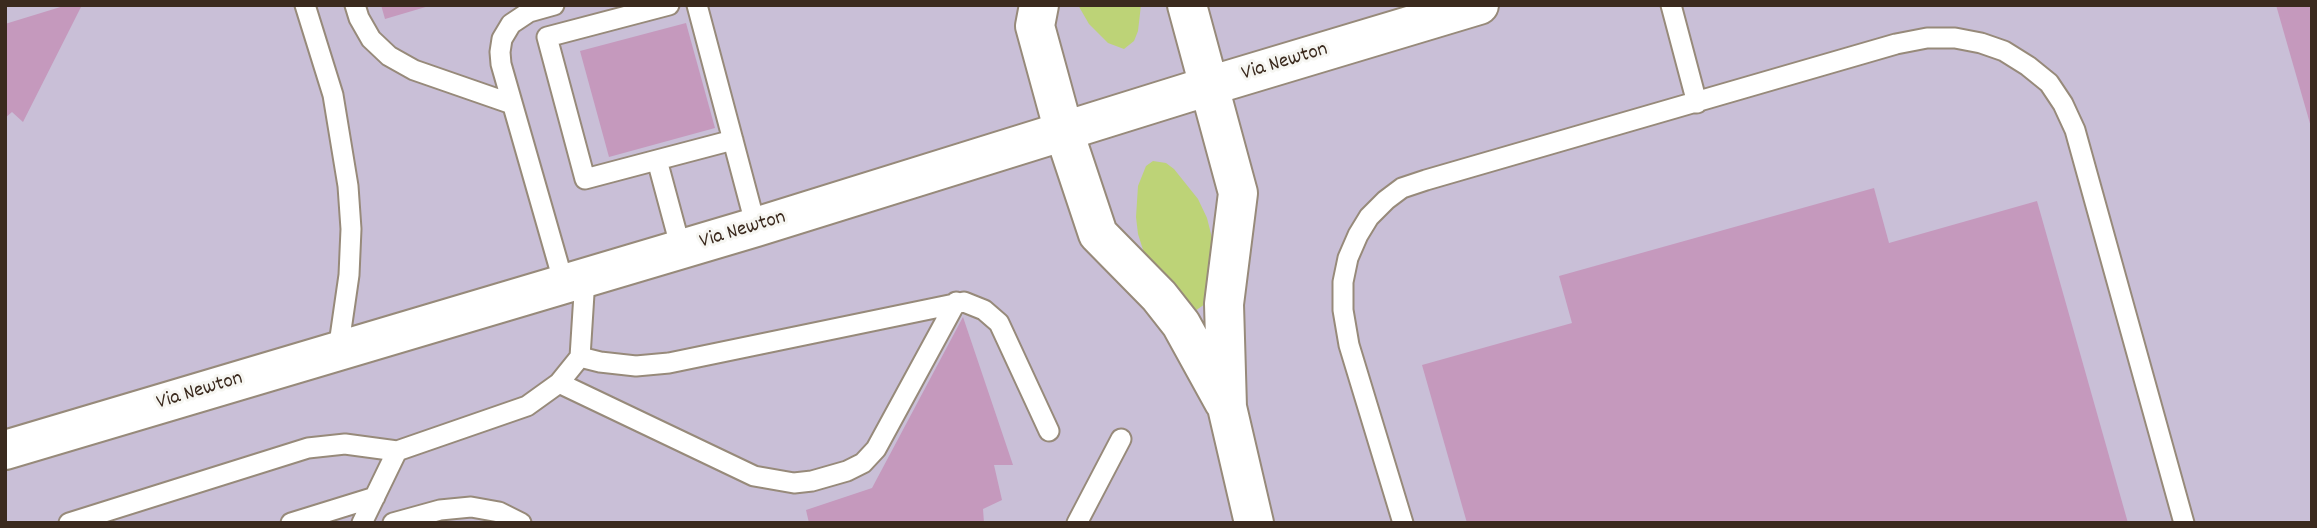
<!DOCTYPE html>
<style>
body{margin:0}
#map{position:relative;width:2317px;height:528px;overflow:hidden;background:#f3e9d7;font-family:Dekko,sans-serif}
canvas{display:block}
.frame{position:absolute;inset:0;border:7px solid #3b2a1e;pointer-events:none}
</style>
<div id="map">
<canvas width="2317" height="528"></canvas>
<div class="frame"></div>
</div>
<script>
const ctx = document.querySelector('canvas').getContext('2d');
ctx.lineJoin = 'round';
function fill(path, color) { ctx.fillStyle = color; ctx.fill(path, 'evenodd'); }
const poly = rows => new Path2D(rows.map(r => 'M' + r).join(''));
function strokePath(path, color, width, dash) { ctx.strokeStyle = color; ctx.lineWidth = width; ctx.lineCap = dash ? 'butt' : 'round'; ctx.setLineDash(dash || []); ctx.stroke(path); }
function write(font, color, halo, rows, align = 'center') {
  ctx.font = font + ' Dekko,sans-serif'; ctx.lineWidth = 6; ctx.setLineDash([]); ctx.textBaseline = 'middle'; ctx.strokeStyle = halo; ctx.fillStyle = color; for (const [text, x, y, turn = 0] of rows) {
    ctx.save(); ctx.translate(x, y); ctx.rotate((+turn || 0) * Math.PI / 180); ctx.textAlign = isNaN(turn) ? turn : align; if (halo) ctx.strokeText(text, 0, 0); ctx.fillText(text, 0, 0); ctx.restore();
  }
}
fill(poly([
 [5,5,2312,5,2312,523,5,523]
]), '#c9bfd7');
fill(poly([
 [1078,5,1141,5,1138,31,1134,41,1124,49,1108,43,1089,24],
 [1153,161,1166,163,1174,169,1198,199,1207,218,1212,238,1214,257,1205,304,1195,311,1190,310,1145,256,1138,234,1136,217,1138,186,1146,166]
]), '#bdd377');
fill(poly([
 [67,5,82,5,23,122,12,112,5,118,5,24],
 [381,5,429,5,429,6,385,19],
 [2276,5,2312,5,2312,127,2311,127],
 [686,23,715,128,609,157,580,51],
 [1874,188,1889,243,2037,201,2128,523,1467,523,1422,365,1572,323,1559,276],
 [963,317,1013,465,994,465,1002,500,983,509,984,523,809,523,806,510,872,488]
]), '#c599bd');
const service = poly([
 [305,5,333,95,348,186,351,229,349,275,338,351],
 [355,5,359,18,371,39,389,56,414,70,512,104],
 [554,5,529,12,511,24,502,39,500,52,501,64,564,284],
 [669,5,547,37,585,179,657,160,681,249],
 [697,5,756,227],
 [1671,5,1697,103],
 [657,160,733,140],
 [580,357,600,362,636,366,669,363,964,302,984,310,999,323,1049,431],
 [559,383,754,476,794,483,812,481,847,471,863,463,876,449,956,302],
 [69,523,308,448,345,444,397,451,527,406,559,383,580,357,585,278],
 [291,523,375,497],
 [362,523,397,451],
 [393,523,440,510,471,507,499,512,521,523],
 [1077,523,1121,439],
 [1403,523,1349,345,1343,310,1343,282,1348,258,1358,235,1369,217,1386,200,1402,188,1426,180,1896,44,1927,38,1955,38,1981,43,2004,51,2028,66,2049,83,2063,104,2075,130,2184,523]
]);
const minor = poly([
 [1039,5,1035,26,1064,132,1098,234,1159,296,1181,324,1224,402],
 [1187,5,1238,193,1224,304,1227,407,1254,523],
 [5,450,756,227,1209,86,1479,5]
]);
strokePath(service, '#978a7a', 23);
strokePath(minor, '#978a7a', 42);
strokePath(service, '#fff', 19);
strokePath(minor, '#fff', 38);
write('21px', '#3b2a1e', '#f6f6f2', [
 ["Via Newton",1285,63,-17],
 ["Via Newton",743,231,-17],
 ["Via Newton",200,392,-17]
]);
</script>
